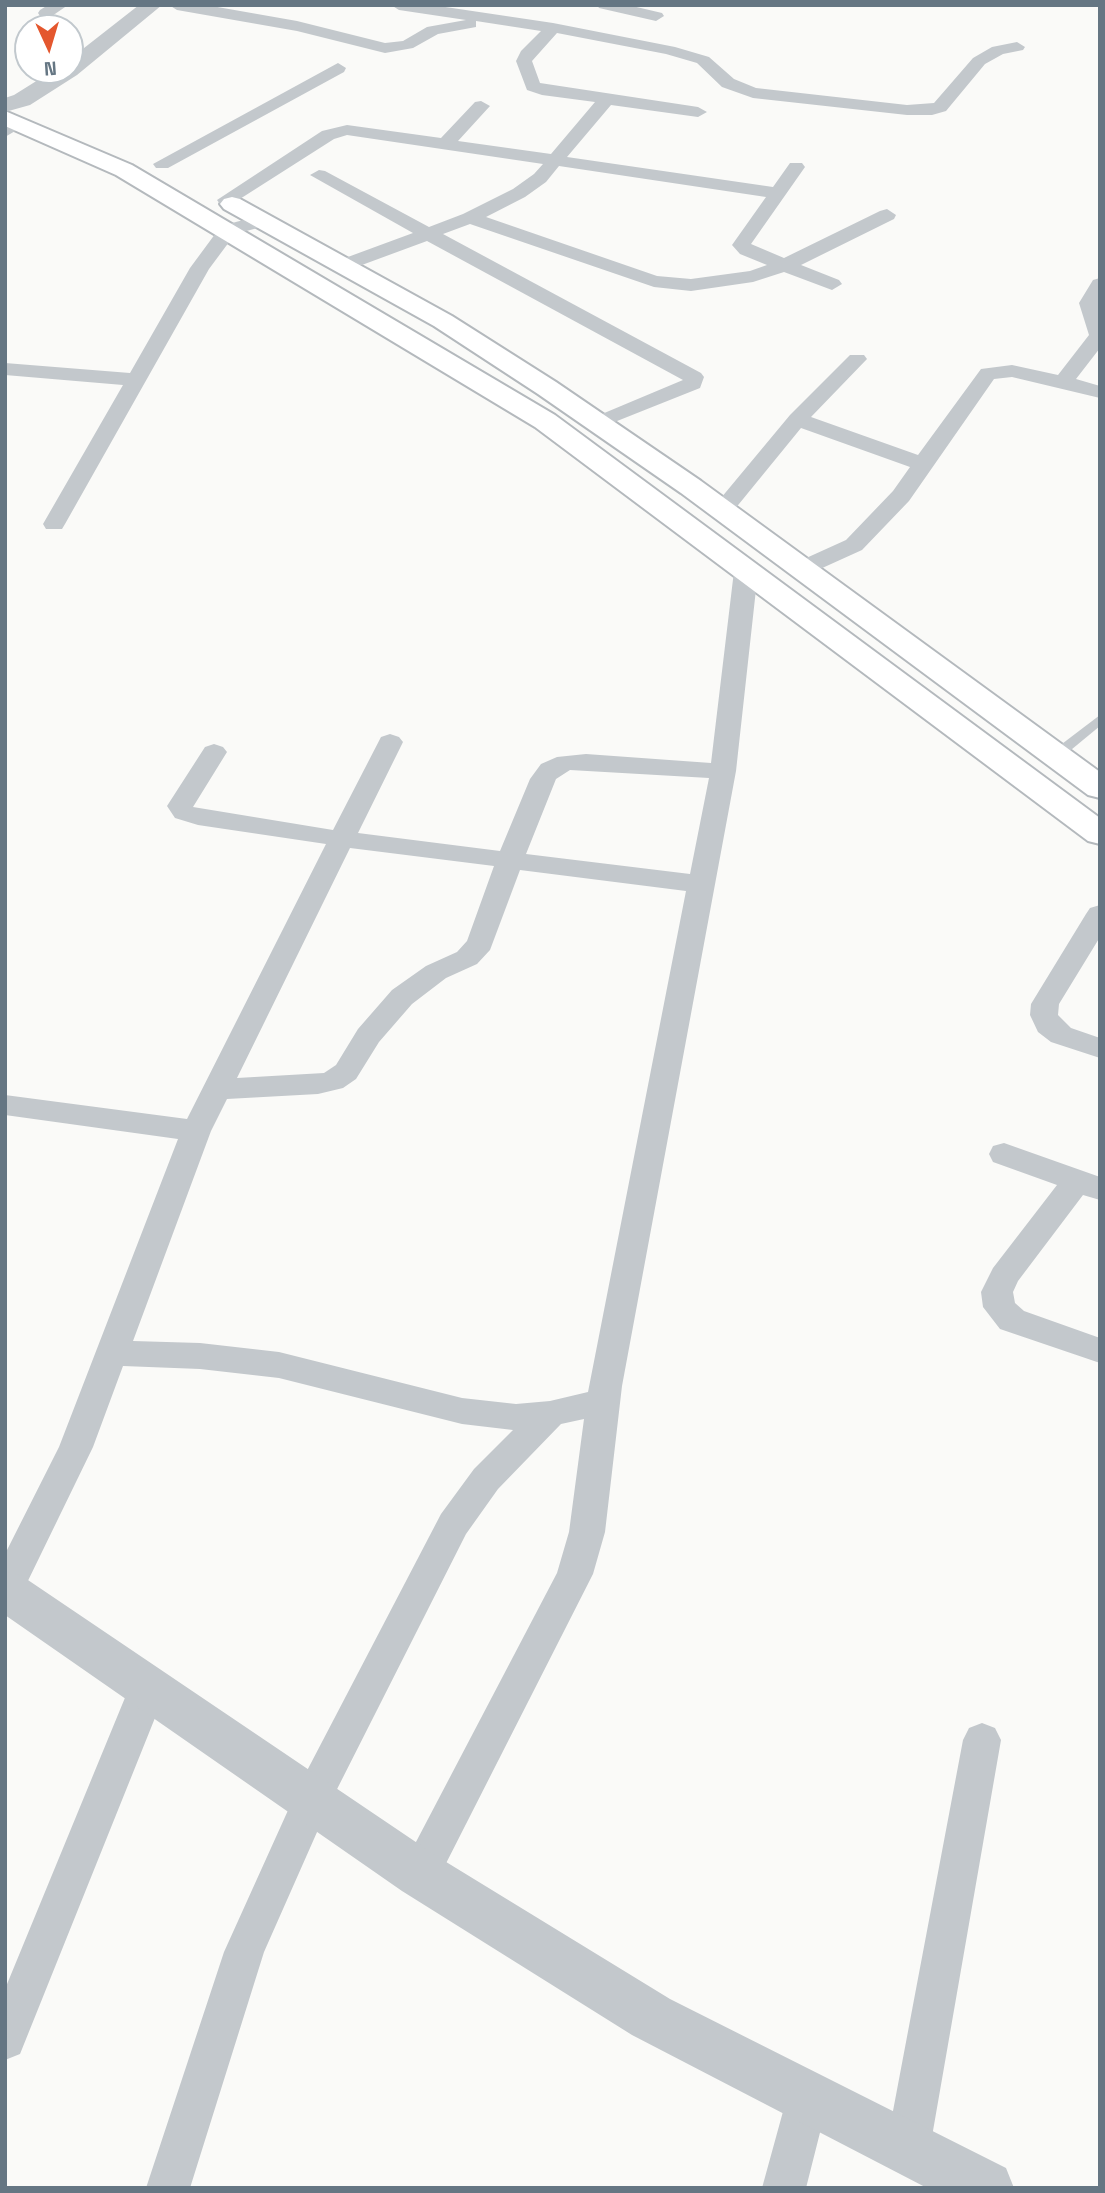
<!DOCTYPE html>
<style>
body{margin:0}
#map{position:relative;width:1105px;height:2193px;overflow:hidden;background:#fafaf8;font-family:"Space Grotesk",sans-serif}
canvas{display:block}
.frame{position:absolute;inset:0;border:7px solid #657683;pointer-events:none}
.north{position:absolute;left:14px;top:14px;width:70px;height:70px;box-sizing:border-box;background:#fff;border:2px solid #c1c8cd;border-radius:50%;rotate:176deg;font-size:19px;font-weight:700;line-height:28px;text-align:center;color:#657683}
.north::after{content:'';display:block;margin:auto;width:24px;height:32px;background:#e4572e;clip-path:polygon(50% 0,100% 100%,50% 72%,0 100%)}
</style>
<div id="map">
<canvas width="1105" height="2193"></canvas>
<div class="frame"></div>
<div class="north">N</div>
</div>
<script>
const ctx = document.querySelector('canvas').getContext('2d');
ctx.lineJoin = 'round';
const poly = rows => new Path2D(rows.map(r => 'M' + r).join(''));
function strokePath(path, color, width, dash) { ctx.strokeStyle = color; ctx.lineWidth = width; ctx.lineCap = dash ? 'butt' : 'round'; ctx.setLineDash(dash || []); ctx.stroke(path); }
function fill(path, color) { ctx.fillStyle = color; ctx.fill(path, 'evenodd'); }
const trunk = poly([
 [5,111,132,165,555,415,1100,818,1100,844,1088,841,535,427,116,175,5,126,5,111],
 [232,197,240,199,452,316,556,382,701,481,1100,772,1100,798,1088,795,681,493,538,394,434,326,224,209,220,204,224,199,232,197]
]);
strokePath(trunk, '#b4b9bd', 4);
fill(poly([
 [1100,715,1100,726,1060,759,1050,759,1050,753,1100,715]
]), '#c3c8cc');
fill(poly([
 [48,5,68,5,52,16,40,16,38,13,40,10,48,5],
 [169,5,206,5,297,21,385,43,403,41,427,27,466,20,399,10,391,5,432,5,553,23,675,47,709,57,734,79,756,88,907,105,934,103,973,58,992,47,1017,42,1025,47,1023,50,1003,54,985,64,946,111,932,115,907,115,753,98,722,87,697,63,666,54,557,33,532,61,540,83,698,107,707,112,698,117,611,105,567,157,773,187,790,163,802,163,805,167,751,244,784,258,880,211,887,209,896,215,894,219,801,265,839,280,842,284,832,290,784,272,753,282,691,291,654,287,470,224,443,234,701,373,704,377,700,388,597,429,590,427,586,423,590,419,683,380,427,241,351,269,337,269,334,265,337,261,413,233,310,175,319,170,325,171,429,227,463,214,513,189,534,174,543,164,347,135,334,139,232,204,220,204,217,200,322,131,347,125,441,138,475,102,481,101,490,106,458,141,551,154,595,102,542,95,527,90,516,61,521,51,541,31,476,21,476,27,438,34,413,48,385,53,297,31,177,10,169,5],
 [559,166,766,197,732,245,740,254,767,265,750,271,691,279,657,276,486,217,525,197,546,182,559,166],
 [597,5,628,5,662,13,664,16,656,21,599,8,597,5],
 [338,63,346,68,344,72,168,168,156,168,153,164,338,63],
 [18,119,27,124,5,137,5,124,18,119],
 [262,215,269,217,271,221,269,225,235,234,209,269,65,524,62,529,46,529,43,524,123,385,5,375,5,363,130,373,190,268,221,226,262,215],
 [1100,278,1100,348,1076,379,1100,386,1100,398,1012,377,994,379,909,501,862,550,809,574,793,574,790,569,793,564,846,540,893,491,910,467,801,428,730,515,714,515,711,510,790,415,850,355,864,355,867,359,811,417,918,455,981,369,1012,365,1058,375,1089,335,1079,303,1093,280,1100,278],
 [746,564,754,566,758,571,736,771,622,1386,605,1532,593,1574,434,1887,420,1892,406,1887,400,1874,406,1861,557,1573,569,1532,584,1419,561,1424,498,1489,466,1534,329,1805,264,1952,190,2188,146,2188,224,1952,299,1786,441,1514,474,1469,513,1430,462,1424,279,1378,200,1369,123,1366,93,1447,23,1591,18,1602,5,1606,5,1554,59,1447,178,1139,5,1115,5,1095,187,1119,326,844,198,825,175,818,167,806,205,747,214,744,223,747,227,752,193,807,333,830,381,737,390,734,399,737,403,742,358,833,500,851,530,779,541,764,557,757,586,754,711,763,734,571,738,566,746,564],
 [570,770,709,778,690,874,526,854,556,779,570,770],
 [350,848,494,866,467,941,457,952,426,966,392,990,358,1029,336,1065,324,1073,237,1078,350,848],
 [520,870,686,891,588,1392,550,1401,516,1404,462,1398,279,1352,200,1343,133,1341,211,1131,227,1099,318,1094,343,1088,356,1079,379,1042,412,1004,446,978,477,964,490,950,520,870],
 [1100,905,1100,937,1059,1004,1058,1015,1071,1028,1100,1038,1100,1058,1051,1042,1038,1032,1030,1015,1031,1004,1086,914,1090,908,1100,905],
 [1004,1143,1100,1177,1100,1200,1083,1195,1018,1281,1013,1292,1015,1303,1024,1311,1100,1338,1100,1363,1000,1329,983,1307,981,1292,993,1268,1057,1185,993,1162,989,1154,993,1146,1004,1143],
 [148,1672,161,1677,167,1688,20,2054,5,2060,5,1989,129,1688,135,1677,148,1672],
 [982,1723,995,1728,1001,1740,930,2148,923,2163,908,2169,893,2163,886,2148,963,1740,969,1728,982,1723],
 [808,2076,823,2082,829,2097,806,2188,762,2188,787,2097,793,2082,808,2076]
]), '#c3c8cc');
fill(poly([
 [139,5,162,5,77,75,30,105,5,112,5,98,14,95,54,70,70,70,70,59,139,5],
 [5,1571,22,1576,438,1857,670,1999,1006,2168,1014,2188,927,2188,632,2035,402,1891,5,1615,5,1571]
]), '#c3c8cc');
fill(trunk, '#fff');
</script>
